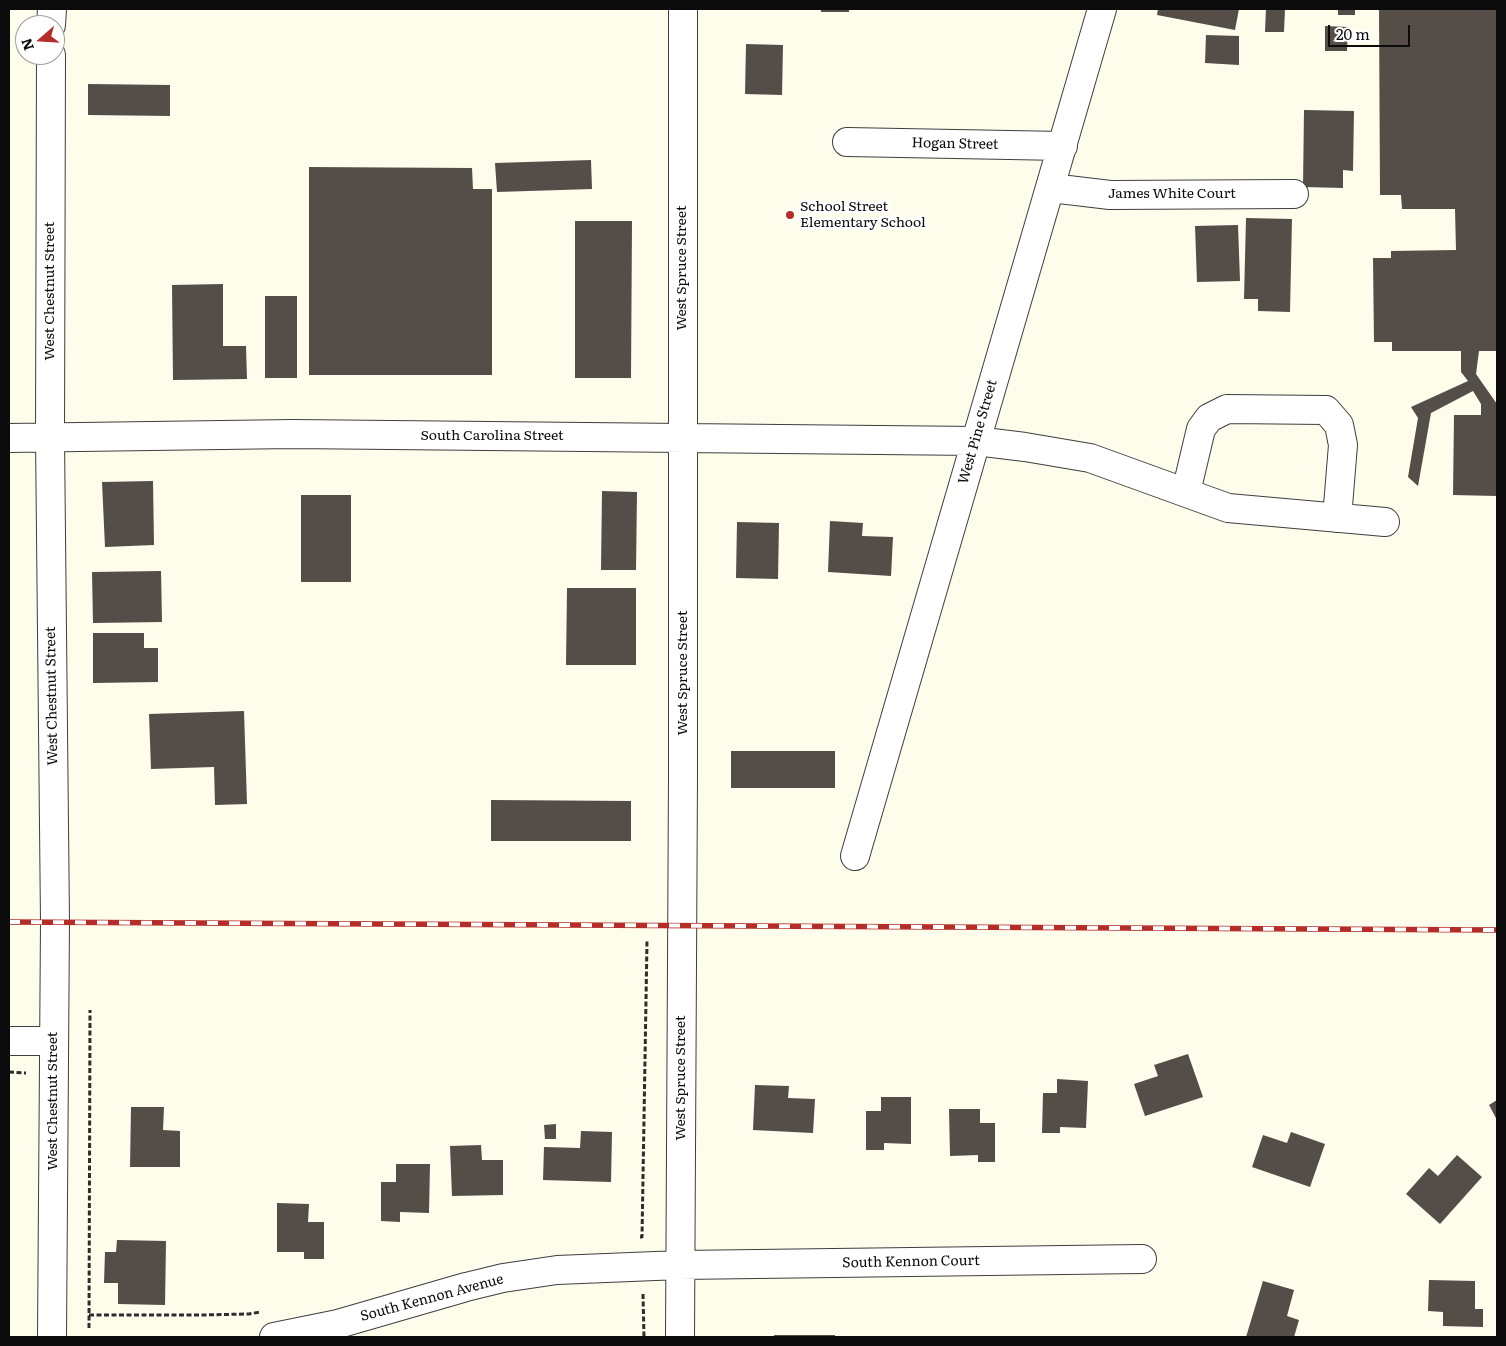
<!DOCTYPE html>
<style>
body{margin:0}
#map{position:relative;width:1506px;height:1346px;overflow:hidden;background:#fefceb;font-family:Literata,serif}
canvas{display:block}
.frame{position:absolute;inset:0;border:10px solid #0b0b0b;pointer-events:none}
.north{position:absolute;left:15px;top:15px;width:50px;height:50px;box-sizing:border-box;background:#fff;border:1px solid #9d9d9d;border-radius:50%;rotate:251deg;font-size:14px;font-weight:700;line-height:20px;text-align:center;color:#0b0b0b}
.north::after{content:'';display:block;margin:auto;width:18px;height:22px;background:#b52c29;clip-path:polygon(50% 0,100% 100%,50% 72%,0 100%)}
.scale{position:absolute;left:1328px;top:25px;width:82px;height:22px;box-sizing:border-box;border:2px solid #0b0b0b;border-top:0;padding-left:6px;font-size:15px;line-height:18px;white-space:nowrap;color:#0b0b0b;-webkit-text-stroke:4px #fff;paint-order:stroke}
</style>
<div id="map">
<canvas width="1506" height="1346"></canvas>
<div class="frame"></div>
<div class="north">N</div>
<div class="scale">20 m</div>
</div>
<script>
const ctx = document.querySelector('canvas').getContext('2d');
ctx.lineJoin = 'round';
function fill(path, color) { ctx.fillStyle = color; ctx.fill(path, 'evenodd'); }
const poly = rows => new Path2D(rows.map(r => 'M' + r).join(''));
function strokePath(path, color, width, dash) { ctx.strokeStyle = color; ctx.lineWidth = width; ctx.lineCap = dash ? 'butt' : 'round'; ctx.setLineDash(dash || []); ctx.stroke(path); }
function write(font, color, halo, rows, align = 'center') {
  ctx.font = font + ' Literata,serif'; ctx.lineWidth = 5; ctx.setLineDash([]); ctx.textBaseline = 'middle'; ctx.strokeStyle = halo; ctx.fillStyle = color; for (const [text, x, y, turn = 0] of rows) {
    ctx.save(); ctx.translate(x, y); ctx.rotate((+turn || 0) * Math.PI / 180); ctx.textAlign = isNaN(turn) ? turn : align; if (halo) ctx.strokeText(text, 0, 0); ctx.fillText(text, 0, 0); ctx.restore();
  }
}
fill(poly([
 [821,9,849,9,849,12,821,12],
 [1158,9,1239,9,1235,30,1157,15],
 [1266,9,1285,9,1284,32,1265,32],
 [1338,9,1355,9,1355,15,1338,15],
 [1379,9,1497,9,1497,351,1479,351,1476,374,1497,404,1497,496,1453,495,1454,415,1481,415,1481,404,1473,391,1431,413,1418,486,1408,477,1418,418,1411,407,1468,381,1461,372,1461,351,1392,351,1392,342,1374,342,1373,258,1391,258,1391,251,1456,250,1455,209,1402,209,1401,195,1380,195],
 [1325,26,1348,27,1347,51,1325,51],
 [1206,35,1239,36,1239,65,1205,63],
 [746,44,783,45,782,95,745,94],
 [88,84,170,85,170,116,88,115],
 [1304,110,1354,111,1353,171,1343,170,1343,188,1303,187],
 [591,160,592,189,497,192,495,163],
 [309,167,472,168,473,189,492,189,492,375,309,375],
 [1246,218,1292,219,1290,312,1258,311,1258,299,1244,299],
 [575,221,632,221,631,378,575,378],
 [1238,225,1240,281,1197,282,1195,226],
 [223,284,223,346,246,346,247,379,173,380,172,285],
 [265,296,297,296,297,378,265,378],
 [153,481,154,545,105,547,102,482],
 [602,491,637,492,636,570,601,570],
 [301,495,351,495,351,582,301,582],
 [830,521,863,523,862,536,893,537,891,576,828,572],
 [737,522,779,523,778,579,736,578],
 [161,571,162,622,93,623,92,572],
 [567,588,636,588,636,665,566,665],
 [93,633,144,633,144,648,158,648,158,682,93,683],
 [244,711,247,804,215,805,214,767,151,769,149,714],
 [731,751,835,751,835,788,731,788],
 [491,800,631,801,631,841,491,841],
 [1188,1054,1203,1097,1145,1116,1134,1084,1158,1076,1154,1065],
 [1057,1079,1088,1081,1086,1128,1060,1127,1060,1133,1042,1133,1043,1093,1057,1093],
 [755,1085,789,1086,788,1098,815,1099,813,1133,753,1130],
 [881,1097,911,1097,911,1144,884,1143,884,1150,866,1150,866,1111,881,1111],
 [1497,1100,1497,1120,1489,1105],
 [131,1107,164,1107,163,1130,180,1131,180,1167,130,1167],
 [949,1109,980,1109,980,1123,995,1123,995,1162,978,1162,978,1155,950,1156],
 [556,1124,556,1139,545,1139,544,1125],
 [581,1131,612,1132,611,1182,543,1180,544,1147,580,1148],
 [1291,1132,1325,1144,1310,1187,1252,1167,1263,1135,1287,1143],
 [481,1145,482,1160,503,1160,503,1195,452,1196,450,1146],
 [1457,1155,1482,1177,1440,1224,1406,1194,1429,1168,1438,1176],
 [396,1164,430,1164,429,1213,400,1212,400,1222,381,1221,381,1182,396,1182],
 [277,1203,309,1204,308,1222,324,1222,324,1259,304,1259,304,1252,277,1252],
 [117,1240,166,1241,165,1305,118,1304,118,1283,104,1283,105,1252,116,1252],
 [1429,1280,1475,1281,1475,1309,1483,1309,1483,1327,1443,1326,1443,1312,1428,1311],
 [1263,1281,1294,1290,1287,1316,1299,1320,1294,1337,1246,1337],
 [774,1335,835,1335,835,1337,774,1337]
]), '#544d48');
const minor = poly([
 [51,25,52,9],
 [51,55,50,438,55,922,52,1337],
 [847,142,1063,146],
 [1051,188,1110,195,1294,194],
 [9,438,293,434,976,441,1025,447,1090,458,1228,508,1385,522],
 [1186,492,1201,429,1209,418,1227,409,1326,410,1339,425,1343,445,1337,518],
 [855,856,1102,9],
 [9,1041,53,1041],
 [274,1337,338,1324,466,1287,503,1278,557,1270,680,1265,1142,1259],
 [680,1337,683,777,683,9]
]);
strokePath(minor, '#3e3e3e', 30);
strokePath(poly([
 [9,1072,26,1073],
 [640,1237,642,1237,647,941],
 [643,1294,644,1337],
 [89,1315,202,1315,249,1314,260,1312],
 [89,1328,90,1010]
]), '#2d2d2d', 3, [5, 2.5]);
strokePath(minor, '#fff', 28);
const rail = poly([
 [9,922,1497,930]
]);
strokePath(rail, '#b52c29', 5.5);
strokePath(rail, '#fff', 4, [11]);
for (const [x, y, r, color] of [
 [790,215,5,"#b52c29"]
]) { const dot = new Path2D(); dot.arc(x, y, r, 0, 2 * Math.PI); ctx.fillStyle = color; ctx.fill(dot); strokePath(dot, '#fff', 2); }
write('14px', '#0b0b0b', '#fff', [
 ["Hogan Street",955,144,1],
 ["James White Court",1172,194],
 ["West Spruce Street",682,268,-90],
 ["West Chestnut Street",50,291,-90],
 ["West Pine Street",978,432,-74],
 ["South Carolina Street",492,436],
 ["West Spruce Street",683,673,-90],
 ["West Chestnut Street",52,696,-91],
 ["West Spruce Street",681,1078,-90],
 ["West Chestnut Street",53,1101,-90],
 ["South Kennon Court",911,1262,-1],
 ["South Kennon Avenue",432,1298,-15]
]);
write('14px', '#0b0b0b', '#fff', [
 ["School Street",800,207],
 ["Elementary School",800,223]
], 'left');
</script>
